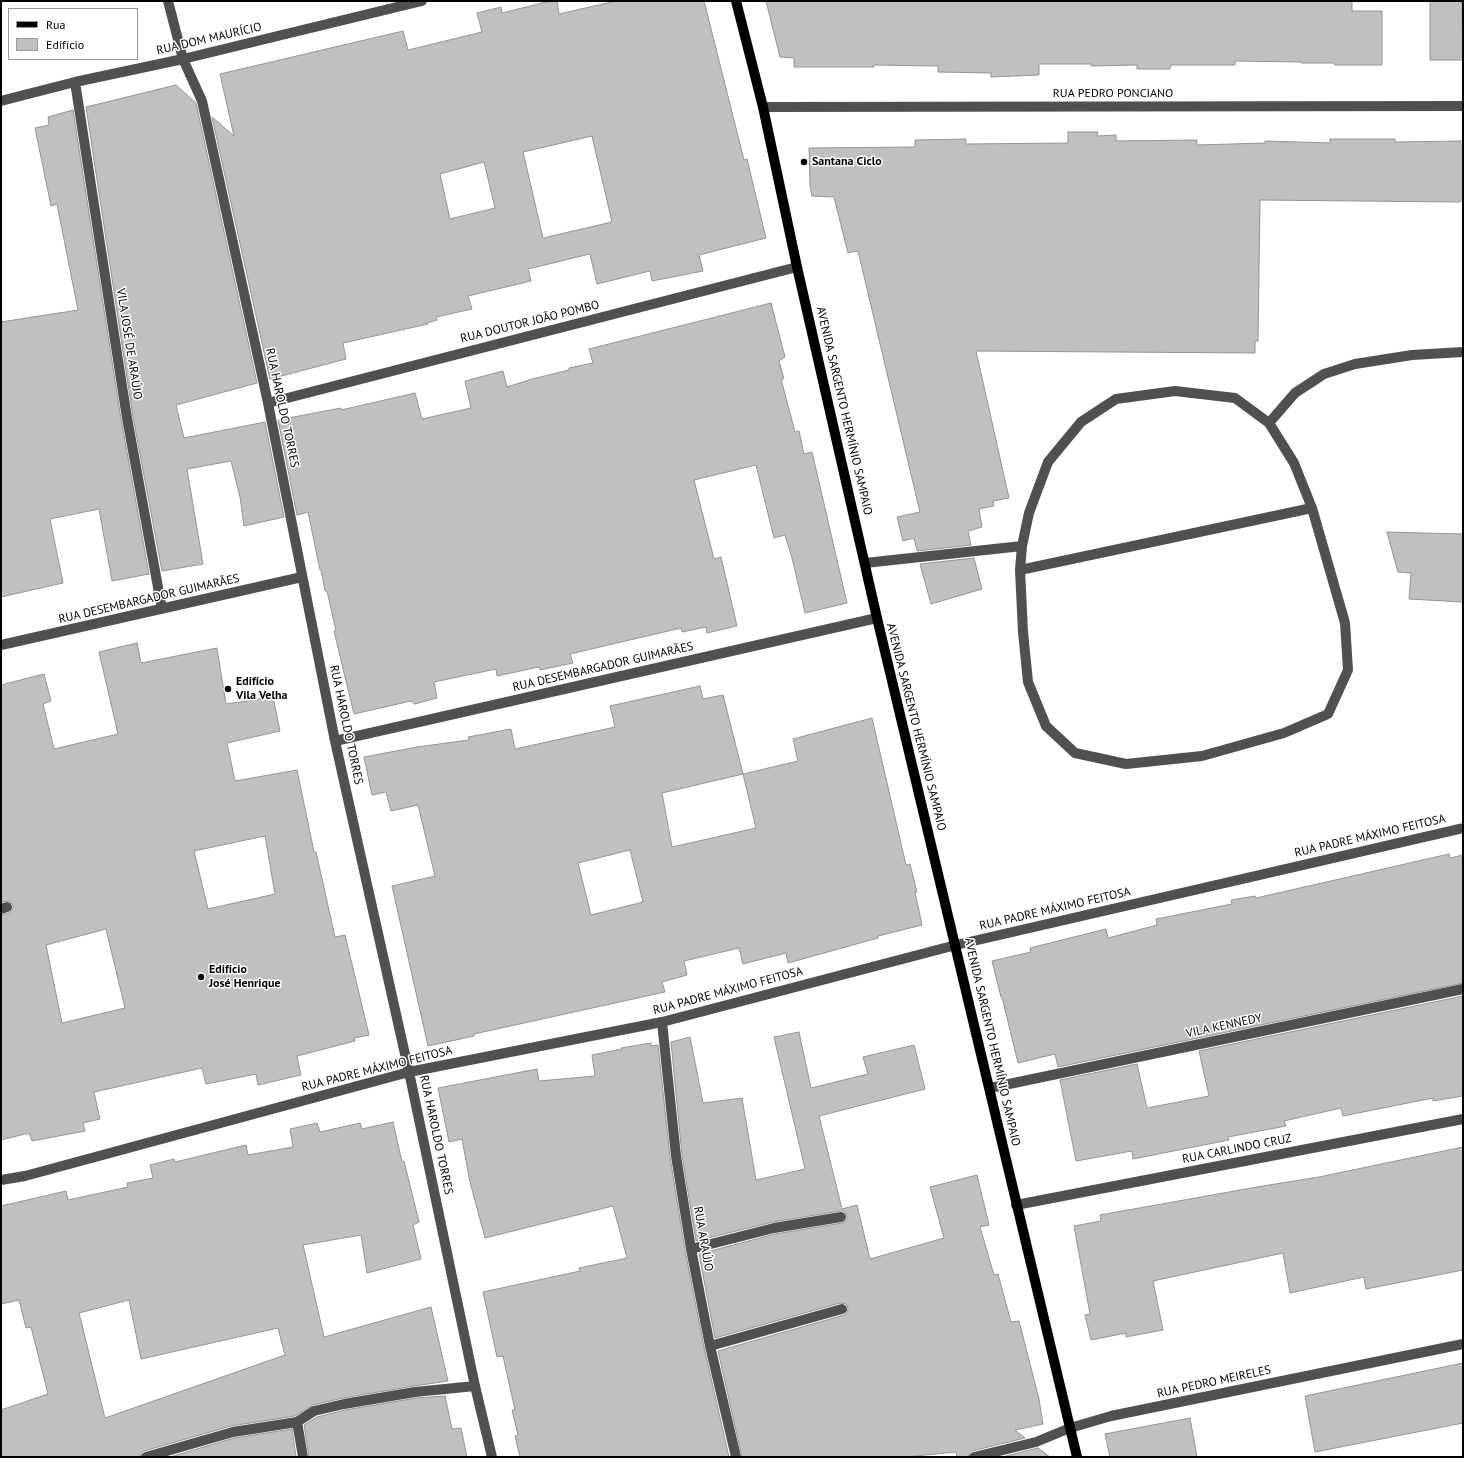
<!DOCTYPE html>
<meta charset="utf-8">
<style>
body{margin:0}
#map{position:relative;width:1464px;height:1458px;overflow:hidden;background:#fff;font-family:"PT Sans",sans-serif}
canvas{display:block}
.frame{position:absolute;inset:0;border:2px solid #000;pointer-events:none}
.legend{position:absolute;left:8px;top:8px;width:130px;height:52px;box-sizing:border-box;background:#fff;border:1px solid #999;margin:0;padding:5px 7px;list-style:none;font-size:12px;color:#000}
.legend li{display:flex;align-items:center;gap:8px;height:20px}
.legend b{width:20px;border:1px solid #999}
</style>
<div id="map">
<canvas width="1464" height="1458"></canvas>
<div class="frame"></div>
<ul class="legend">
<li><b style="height:5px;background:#000"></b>Rua</li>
<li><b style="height:11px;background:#c0c0c0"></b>Edifício</li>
</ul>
</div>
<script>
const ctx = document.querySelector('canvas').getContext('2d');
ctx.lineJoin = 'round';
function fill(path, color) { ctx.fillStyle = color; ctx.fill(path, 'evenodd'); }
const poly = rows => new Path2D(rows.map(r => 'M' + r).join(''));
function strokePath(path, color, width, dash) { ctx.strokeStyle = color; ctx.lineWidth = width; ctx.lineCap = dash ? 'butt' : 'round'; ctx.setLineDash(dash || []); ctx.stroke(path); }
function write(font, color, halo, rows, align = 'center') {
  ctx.font = font + ' "PT Sans",sans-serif'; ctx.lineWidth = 3; ctx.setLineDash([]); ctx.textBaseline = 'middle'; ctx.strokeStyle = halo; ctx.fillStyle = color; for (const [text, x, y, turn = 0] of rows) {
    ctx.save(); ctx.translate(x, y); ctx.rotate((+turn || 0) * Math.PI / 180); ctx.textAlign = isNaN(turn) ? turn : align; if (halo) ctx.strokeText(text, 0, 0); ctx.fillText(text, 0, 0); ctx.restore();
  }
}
const building = poly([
 [550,1,557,1,559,14,616,1,704,1,744,160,747,159,766,238,699,255,703,271,652,281,650,271,597,284,590,254,528,269,531,281,468,296,472,309,436,317,437,320,427,323,428,324,343,343,346,359,270,379,212,117,234,136,220,74,403,31,408,50,482,32,477,13,501,7,502,13,550,1],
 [592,136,612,222,543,238,523,152,592,136],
 [484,162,495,208,450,219,440,174,484,162],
 [766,1,1352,1,1352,11,1382,11,1382,65,1335,65,1334,63,1301,63,1301,62,1235,61,1235,65,1171,65,1170,69,1137,69,1137,65,1091,66,1091,64,1039,64,1039,75,991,77,991,73,938,72,938,66,874,65,874,67,794,67,794,58,780,57,766,1],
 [1430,1,1462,1,1463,60,1430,60,1430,1],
 [176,85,196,103,257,383,176,405,184,438,265,422,284,517,244,526,240,497,231,461,187,469,203,564,162,571,133,417,86,107,176,85],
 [73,110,121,419,149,574,112,581,99,509,50,519,63,583,1,597,1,322,78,310,57,204,51,206,35,128,49,125,48,117,73,110],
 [1068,132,1098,132,1097,136,1116,135,1116,141,1197,140,1197,145,1265,143,1265,141,1330,143,1330,139,1395,139,1395,142,1463,141,1463,200,1460,201,1460,202,1260,200,1258,341,1255,341,1255,353,976,351,1009,498,993,501,994,506,979,509,982,527,968,531,971,545,917,551,914,538,903,541,897,517,920,512,858,251,848,253,834,197,812,196,810,186,809,148,915,147,915,140,966,139,966,144,1068,143,1068,132],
 [771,303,785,357,779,361,784,379,781,379,795,432,799,431,804,454,812,452,847,603,805,613,792,558,785,535,774,538,756,465,694,480,714,559,721,557,737,626,707,633,706,627,682,632,681,628,570,654,573,663,540,670,539,667,497,676,496,669,434,682,437,698,415,704,411,701,354,714,334,631,336,631,327,591,325,591,321,570,320,570,308,512,297,515,278,420,341,408,341,410,415,393,422,419,471,408,465,381,503,371,507,387,532,379,569,370,569,368,593,363,589,349,771,303],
 [1387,532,1463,534,1463,602,1409,599,1411,573,1398,572,1387,532],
 [974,558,982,589,931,604,920,564,974,558],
 [137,643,141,663,217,648,226,704,273,697,280,731,227,743,235,781,297,770,314,852,316,852,335,937,345,935,369,1035,354,1038,355,1041,297,1056,301,1075,258,1085,256,1074,206,1084,202,1068,94,1092,100,1119,83,1123,85,1131,32,1141,29,1133,1,1140,1,915,9,913,13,908,13,905,9,901,1,902,1,685,44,674,51,701,43,704,54,749,118,734,99,652,137,643],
 [265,836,275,894,208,909,194,851,265,836],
 [106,929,125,1008,62,1023,46,945,106,929],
 [700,686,703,699,723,695,743,774,798,761,793,739,872,718,906,865,910,864,917,892,915,892,922,925,878,936,878,938,788,963,786,953,743,964,739,948,684,961,687,975,662,982,665,992,474,1034,474,1036,428,1046,392,886,435,876,418,805,391,811,386,792,372,795,364,757,417,747,469,740,468,737,511,729,515,749,615,727,610,706,700,686],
 [743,774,756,828,672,847,662,793,743,774],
 [630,850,643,902,591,915,578,863,630,850],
 [1449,854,1450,858,1463,855,1463,983,1058,1067,1055,1054,1018,1063,1002,997,1001,997,992,961,1031,952,1030,948,1106,929,1108,938,1157,925,1156,919,1232,904,1231,900,1255,896,1256,898,1449,854],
 [1463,996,1463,1096,1433,1101,1433,1098,1343,1116,1341,1108,1284,1121,1286,1126,1228,1137,1229,1140,1133,1159,1132,1151,1076,1161,1060,1080,1137,1064,1147,1108,1209,1096,1199,1051,1463,996],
 [799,1032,811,1088,868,1074,863,1057,914,1045,925,1089,819,1116,842,1209,857,1205,870,1259,944,1238,930,1187,977,1175,989,1225,980,1227,994,1275,998,1274,1011,1322,1019,1321,1039,1399,1043,1424,1015,1430,1025,1438,972,1451,969,1453,968,1457,957,1457,956,1452,905,1457,742,1457,718,1351,844,1315,847,1313,848,1308,846,1304,840,1303,715,1338,699,1254,775,1234,842,1223,847,1220,847,1216,844,1211,840,1211,773,1222,696,1241,682,1155,671,1042,690,1037,703,1103,742,1098,756,1180,805,1169,774,1037,799,1032],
 [651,1043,651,1046,658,1045,670,1157,685,1250,704,1347,729,1457,520,1457,515,1436,518,1435,512,1410,515,1410,503,1356,497,1357,483,1292,580,1271,579,1268,627,1258,613,1206,485,1238,470,1182,462,1139,449,1142,438,1088,537,1069,539,1081,595,1076,592,1055,622,1049,621,1048,651,1043],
 [393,1122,402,1162,404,1161,419,1222,413,1225,421,1259,367,1273,361,1235,303,1245,324,1337,431,1307,448,1381,414,1386,343,1398,313,1405,295,1416,231,1426,144,1451,141,1453,140,1457,1,1457,1,1410,48,1394,31,1327,26,1328,19,1300,1,1304,1,1206,66,1191,68,1200,128,1187,127,1183,153,1178,150,1165,174,1159,175,1162,246,1145,248,1155,293,1147,290,1129,317,1123,320,1132,360,1123,362,1129,393,1122],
 [129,1300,141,1359,278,1328,285,1355,105,1418,79,1313,129,1300],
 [1463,1147,1463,1270,1366,1289,1364,1277,1290,1293,1283,1253,1153,1281,1163,1330,1126,1337,1126,1333,1091,1340,1085,1315,1090,1314,1074,1226,1101,1221,1100,1215,1257,1187,1319,1177,1463,1147],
 [1463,1363,1463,1423,1315,1452,1305,1396,1463,1363],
 [445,1396,452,1429,461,1428,467,1457,309,1457,304,1425,317,1417,345,1410,416,1398,445,1396],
 [1190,1418,1197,1457,1110,1457,1105,1434,1190,1418],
 [292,1429,296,1457,170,1457,234,1438,292,1429],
 [1038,1448,1050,1457,1002,1457,1038,1448]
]);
fill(building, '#c0c0c0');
strokePath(building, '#949494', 1);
strokePath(poly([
 [168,1,183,59,202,101,268,403,335,741,409,1072,475,1386,492,1457],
 [75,82,127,418,162,609],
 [1,101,75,82,183,59,422,1],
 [763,107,1463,106],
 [1175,391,1235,398,1269,423,1294,463,1312,508,1345,623,1348,670,1328,714,1284,733,1202,756,1126,764,1075,753,1046,726,1028,682,1023,632,1020,570,1022,546,1029,513,1048,462,1081,422,1116,399,1175,391],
 [268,403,797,267],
 [1269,423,1295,393,1324,374,1355,364,1412,355,1463,352],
 [865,563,1022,546],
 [1020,570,1312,508],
 [1,645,302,577],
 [335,741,877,618],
 [1,909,7,907],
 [662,1022,676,1156,691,1249,710,1346,736,1457],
 [990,1088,1463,989],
 [1,1180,25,1176,409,1072,662,1022,956,945,1463,828],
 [1016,1205,1463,1119],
 [691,1249,774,1228,841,1217],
 [710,1346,842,1309],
 [297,1422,303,1457],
 [146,1457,233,1432,297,1422,314,1411,344,1404,415,1392,475,1386],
 [974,1457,1036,1442,1070,1428,1111,1416,1463,1344]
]), '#505050', 10);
strokePath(poly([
 [736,1,763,107,797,267,877,618,1077,1457]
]), '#000', 10);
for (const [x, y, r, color] of [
 [804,162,4,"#000"],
 [228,689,4,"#000"],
 [201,977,4,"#000"]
]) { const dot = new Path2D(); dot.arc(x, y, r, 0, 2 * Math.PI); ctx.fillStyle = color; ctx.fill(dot); strokePath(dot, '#fff', 1.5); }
write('12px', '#000', '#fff', [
 ["RUA DOM MAURÍCIO",209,39,-13],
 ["RUA PEDRO PONCIANO",1113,94],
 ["RUA DOUTOR JOÃO POMBO",530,322,-14],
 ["VILA JOSÉ DE ARAÚJO",129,344,81],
 ["RUA HAROLDO TORRES",282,408,78],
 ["AVENIDA SARGENTO HERMÍNIO SAMPAIO",844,411,77],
 ["RUA DESEMBARGADOR GUIMARÃES",149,599,-13],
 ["RUA DESEMBARGADOR GUIMARÃES",603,667,-13],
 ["RUA HAROLDO TORRES",346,725,78],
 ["AVENIDA SARGENTO HERMÍNIO SAMPAIO",916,727,76],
 ["RUA PADRE MÁXIMO FEITOSA",1370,836,-13],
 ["RUA PADRE MÁXIMO FEITOSA",1055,909,-13],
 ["RUA PADRE MÁXIMO FEITOSA",728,991,-15],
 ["VILA KENNEDY",1224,1026,-12],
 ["AVENIDA SARGENTO HERMÍNIO SAMPAIO",992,1042,77],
 ["RUA PADRE MÁXIMO FEITOSA",377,1069,-14],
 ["RUA HAROLDO TORRES",436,1135,78],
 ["RUA CARLINDO CRUZ",1237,1149,-11],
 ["RUA ARAÚJO",703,1239,80],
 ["RUA PEDRO MEIRELES",1214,1382,-12]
]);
write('bold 12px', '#000', '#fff', [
 ["Santana Ciclo",812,162],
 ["Edifício",236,682],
 ["Vila Velha",236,696],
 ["Edifício",209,970],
 ["José Henrique",209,984]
], 'left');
</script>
